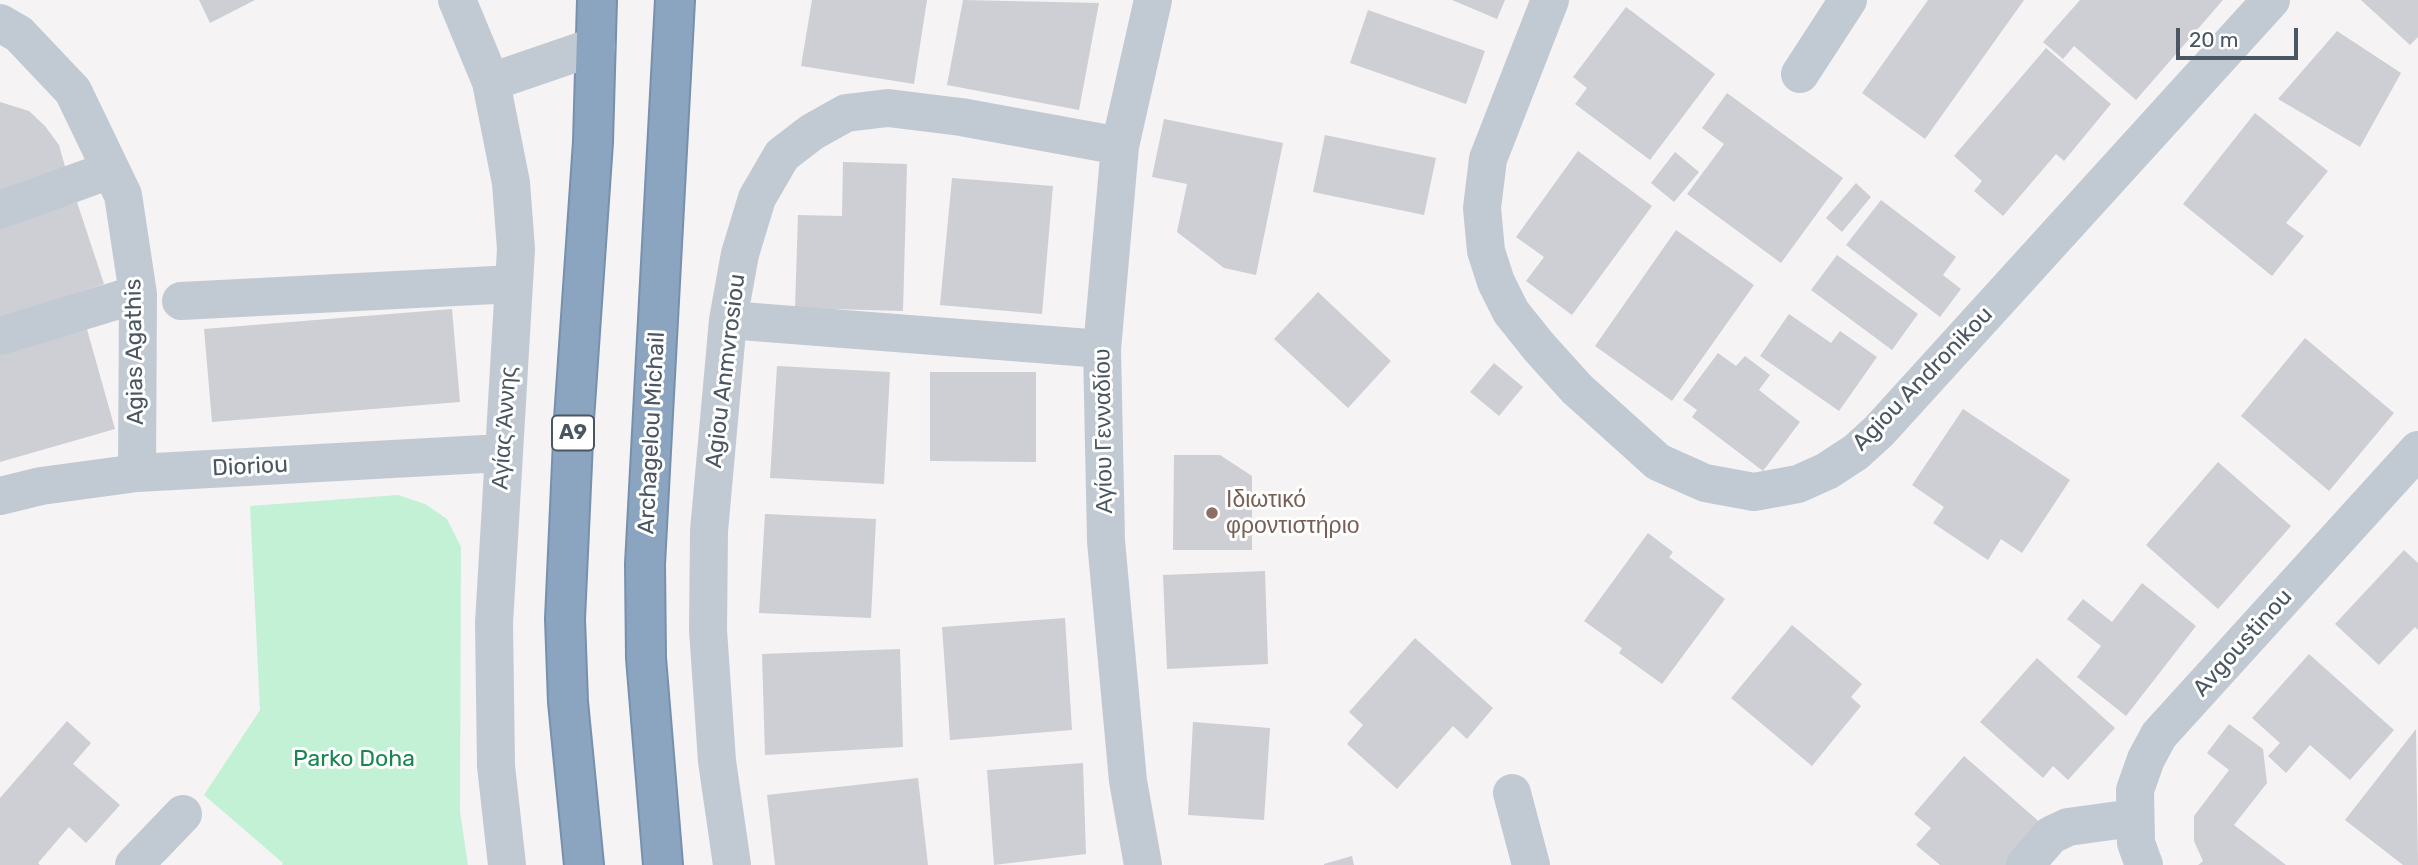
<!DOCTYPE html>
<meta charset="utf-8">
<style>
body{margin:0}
#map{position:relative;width:2418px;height:865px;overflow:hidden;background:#f5f3f3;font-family:Rubik,sans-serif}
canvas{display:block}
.scale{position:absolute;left:2176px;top:28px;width:122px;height:32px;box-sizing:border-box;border:4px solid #4a5661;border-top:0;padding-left:9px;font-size:21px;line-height:24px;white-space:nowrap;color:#4a5661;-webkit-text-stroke:5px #fff;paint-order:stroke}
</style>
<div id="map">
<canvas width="2418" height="865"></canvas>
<div class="scale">20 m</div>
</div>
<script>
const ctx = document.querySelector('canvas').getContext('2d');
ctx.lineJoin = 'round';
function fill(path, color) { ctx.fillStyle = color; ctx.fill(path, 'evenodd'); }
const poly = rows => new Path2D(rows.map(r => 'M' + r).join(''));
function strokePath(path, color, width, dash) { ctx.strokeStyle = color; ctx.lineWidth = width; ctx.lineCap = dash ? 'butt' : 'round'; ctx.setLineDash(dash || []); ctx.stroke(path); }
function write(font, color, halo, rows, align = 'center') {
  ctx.font = font + ' Rubik,sans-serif'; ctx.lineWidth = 6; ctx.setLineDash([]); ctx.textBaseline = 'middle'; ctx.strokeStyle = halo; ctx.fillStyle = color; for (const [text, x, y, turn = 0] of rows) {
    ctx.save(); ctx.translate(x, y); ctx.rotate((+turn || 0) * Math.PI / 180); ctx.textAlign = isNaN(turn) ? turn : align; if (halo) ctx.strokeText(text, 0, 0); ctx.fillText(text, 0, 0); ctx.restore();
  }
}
fill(poly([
 [398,495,425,504,447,519,461,547,460,811,468,865,282,865,283,863,204,795,260,710,250,506]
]), '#c3f1d5');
fill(poly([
 [199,0,255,0,210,23],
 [812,0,927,0,914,84,801,66],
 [963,0,1099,3,1079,110,947,85],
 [1452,0,1505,0,1497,19],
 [1928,0,2024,0,1925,139,1862,93],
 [2080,0,2223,0,2136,100,2074,46,2063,59,2043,42],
 [2361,0,2418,0,2418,37,2410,45],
 [1626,7,1715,74,1650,160,1575,104,1587,88,1573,77],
 [1368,10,1485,51,1466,104,1350,63],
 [2337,31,2401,73,2360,147,2278,99],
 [2046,48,2111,104,2064,161,2056,154,2003,216,1974,191,1982,181,1954,156],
 [1727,93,1843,178,1781,263,1687,194,1724,144,1702,128],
 [0,102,29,111,45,126,59,145,66,170,0,192],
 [2255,113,2328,171,2286,223,2304,236,2272,276,2183,204],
 [1164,119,1283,143,1256,275,1224,268,1177,232,1187,184,1152,177],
 [1325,135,1436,158,1424,215,1313,192],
 [1578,151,1652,206,1572,315,1526,281,1544,257,1516,237],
 [1675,152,1699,172,1674,202,1651,183],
 [843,162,907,164,903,311,795,308,798,215,842,216],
 [952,178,1053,186,1042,314,940,305],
 [1856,183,1871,197,1842,232,1826,218],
 [1881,200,1956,257,1943,275,1961,289,1940,317,1846,245],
 [77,202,104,284,0,319,0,227],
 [1676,230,1754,285,1672,401,1595,346],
 [1837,255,1918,314,1892,350,1811,290],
 [1318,292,1391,361,1348,408,1274,339],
 [452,309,460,402,212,422,204,329],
 [1789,314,1831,343,1840,331,1877,357,1839,411,1760,356],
 [83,315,115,429,0,462,0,339],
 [2305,338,2394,413,2329,491,2241,416],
 [1718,353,1736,366,1745,356,1770,375,1759,390,1800,422,1763,471,1692,417,1697,410,1683,400],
 [1494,363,1523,387,1499,416,1470,392],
 [777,366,890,372,884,484,770,478],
 [930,372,1036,372,1036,462,930,461],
 [1963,409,2070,480,2022,553,2001,539,1988,560,1933,523,1944,507,1912,485],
 [1174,455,1220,455,1252,476,1252,550,1173,550],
 [2218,462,2291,526,2218,609,2146,545],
 [765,514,876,519,871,618,759,613],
 [1648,533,1673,552,1669,557,1725,599,1662,684,1619,653,1622,648,1584,621],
 [2404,550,2418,563,2418,630,2415,627,2379,665,2335,624],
 [1265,571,1268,664,1167,669,1163,575],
 [2142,583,2196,626,2126,716,2077,677,2101,646,2067,619,2083,599,2112,622],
 [1065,618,1072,730,950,740,942,627],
 [1792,625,1862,684,1851,697,1861,706,1812,766,1731,698],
 [1415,638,1493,708,1467,739,1453,726,1397,789,1347,744,1363,725,1349,712],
 [900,649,903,747,765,755,762,654],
 [2309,654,2394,730,2350,780,2310,745,2286,773,2268,756,2280,743,2252,718],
 [2037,658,2115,728,2068,780,2053,766,2043,778,1980,722],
 [67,721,91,743,73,764,120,805,86,843,69,827,38,863,40,865,0,865,0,798],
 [1193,722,1270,728,1264,820,1188,815],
 [2229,724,2263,749,2267,783,2234,825,2286,865,2198,865,2203,861,2194,841,2194,816,2229,770,2207,753],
 [2416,729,2418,865,2403,865,2345,820],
 [1964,756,2043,825,2008,865,1940,865,1916,845,1931,828,1914,814],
 [1083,763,1086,854,994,865,987,770],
 [918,778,928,865,775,865,767,795],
 [1352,856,1354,865,1324,865,1324,864]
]), '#cdcfd5');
const highway = poly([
 [584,865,568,702,565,619,574,419,593,142,597,0],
 [663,865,646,658,645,564,675,0]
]);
strokePath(highway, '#7690ad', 42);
strokePath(poly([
 [457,0,491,82,511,183,516,249,494,623,496,766,507,865],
 [1550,0,1488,159,1482,208,1486,251,1496,282,1511,312,1539,347,1577,389,1658,462,1705,483,1754,492,1798,484,1827,471,1856,452,1879,431,2271,0],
 [0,23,19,34,73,91,123,195,138,294,137,473],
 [1800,74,1848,0],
 [491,82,596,46],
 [0,210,110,170],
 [181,301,514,284],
 [728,320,1102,349],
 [0,336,138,294],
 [0,496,41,486,137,473,502,453],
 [1512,793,1531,865],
 [134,865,183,814],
 [732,865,717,761,708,630,709,531,728,320,740,254,757,198,782,155,812,132,846,113,888,108,961,117,1120,146],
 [1143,865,1128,781,1106,541,1102,349,1120,146,1153,0],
 [2025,865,2051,835,2068,827,2133,818],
 [2144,865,2136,843,2135,790,2146,759,2159,735,2418,450]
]), '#c1cad2', 38);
strokePath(highway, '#8ba5c1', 38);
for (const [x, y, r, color] of [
 [1212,513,7,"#8d6e63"]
]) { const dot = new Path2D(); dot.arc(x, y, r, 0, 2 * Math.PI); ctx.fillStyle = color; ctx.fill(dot); strokePath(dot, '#fff', 2.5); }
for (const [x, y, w] of [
 [573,433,42]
]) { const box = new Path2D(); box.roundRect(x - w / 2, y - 17.5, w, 35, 5); ctx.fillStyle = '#fff'; ctx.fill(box); strokePath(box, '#4a5661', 2); }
write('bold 21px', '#4a5661', null, [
 ["A9",573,433]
]);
write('23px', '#4a5661', '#fff', [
 ["Agias Agathis",135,352,-91],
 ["Agiou Anmvrosiou",726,371,-83],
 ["Agiou Andronikou",1923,379,-46],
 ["Αγίας Άννης",505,428,-86],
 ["Αγίου Γενναδίου",1104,431,-91],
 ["Archagelou Michail",652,433,-87],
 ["Dioriou",250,467,-3],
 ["Avgoustinou",2243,643,-48]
]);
write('23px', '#785e54', '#fff', [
 ["Ιδιωτικό",1226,500],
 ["φροντιστήριο",1226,526]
], 'left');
write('23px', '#17864f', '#fff', [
 ["Parko Doha",354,759]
]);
</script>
